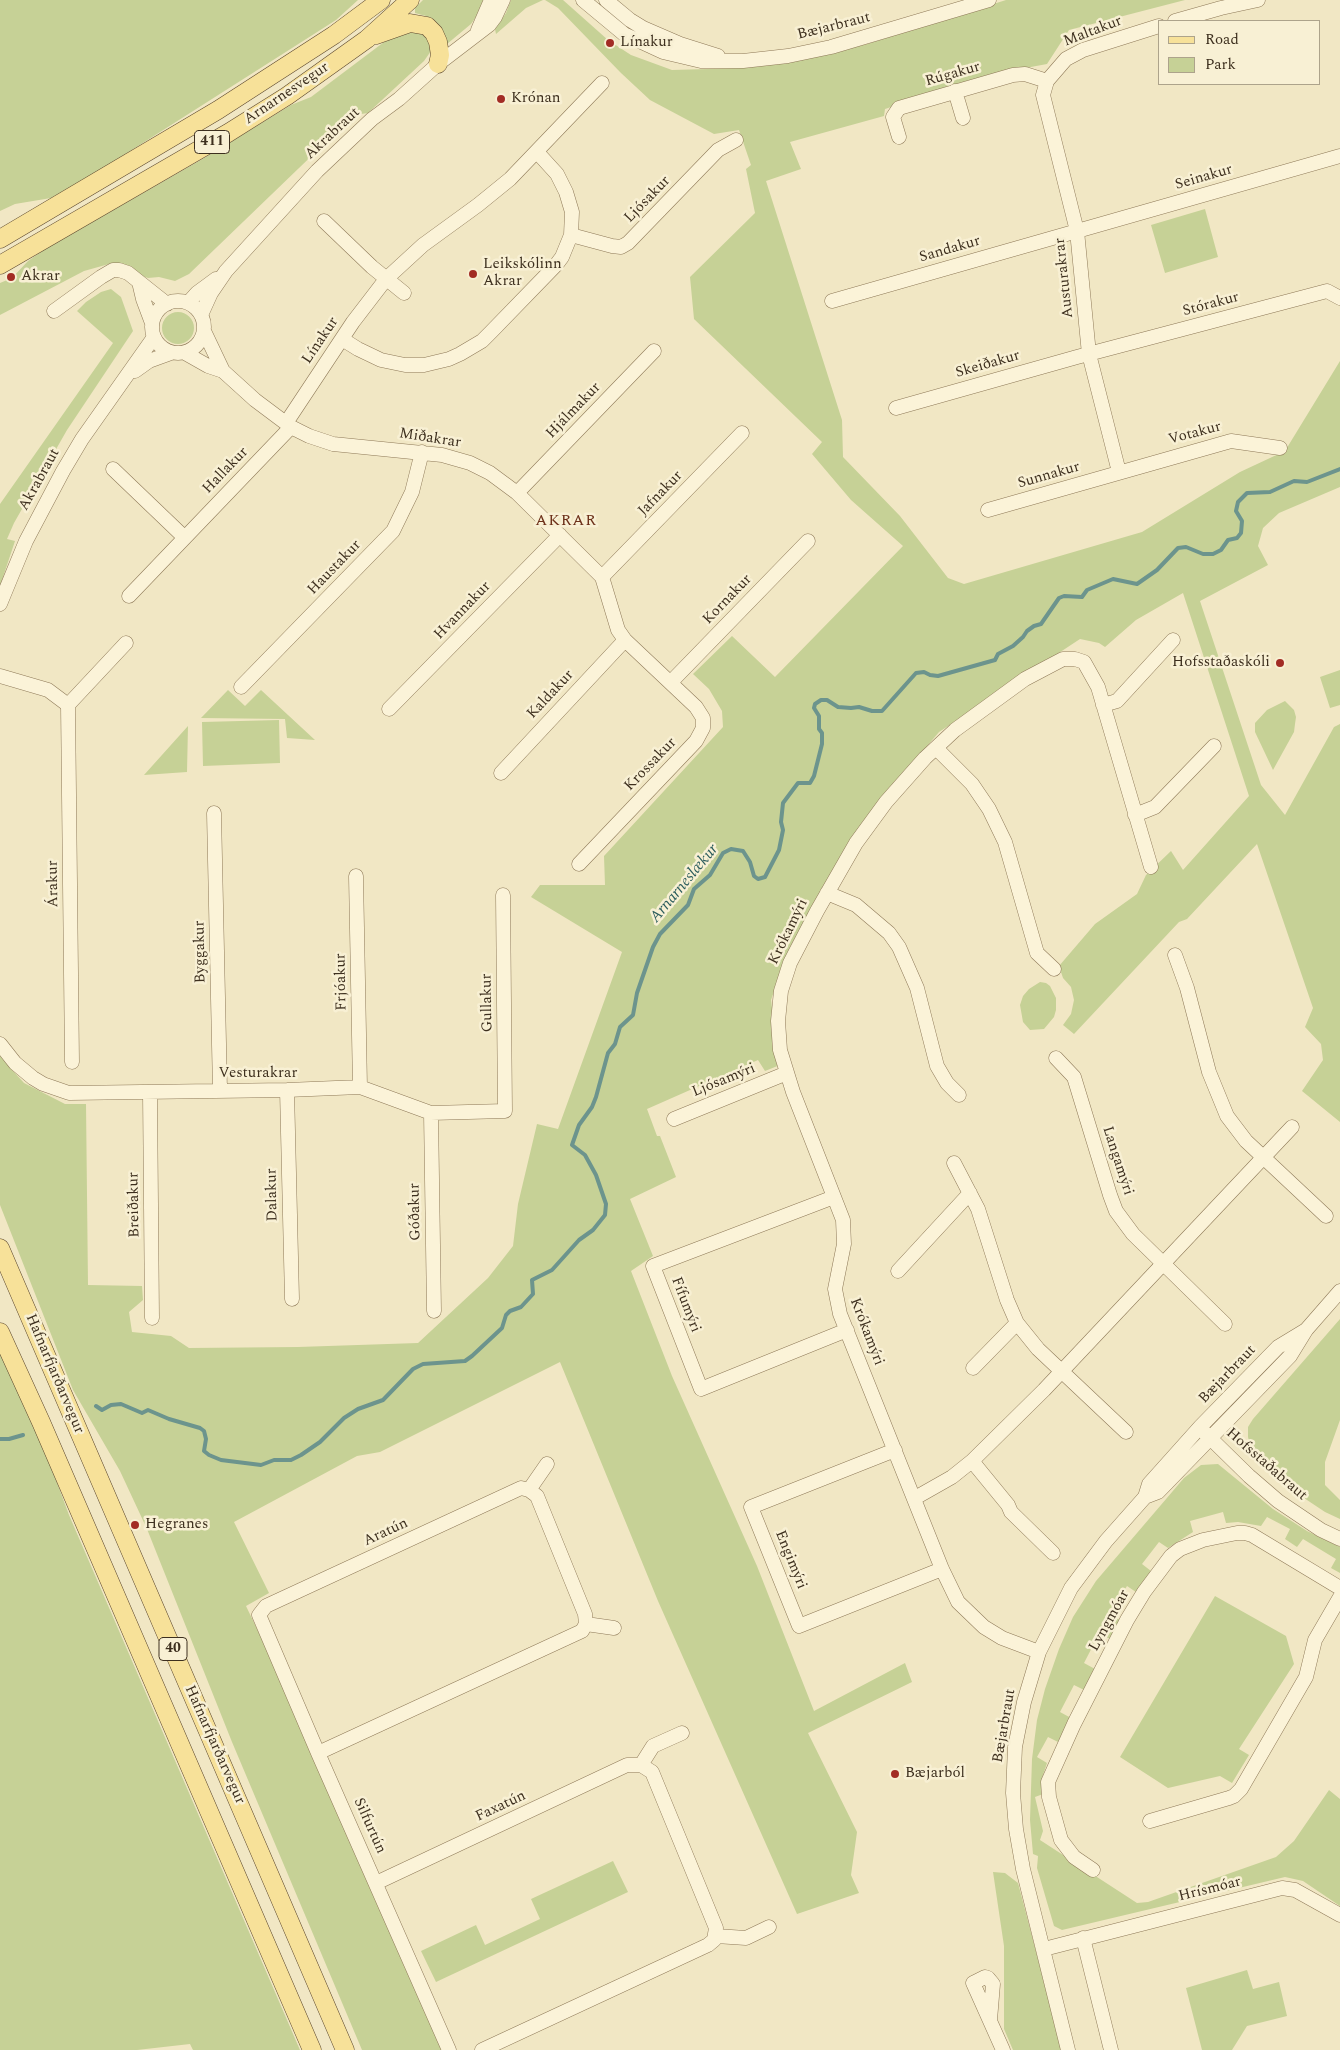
<!DOCTYPE html>
<meta charset="utf-8">
<style>
body{margin:0}
#map{position:relative;width:1340px;height:2050px;overflow:hidden;background:#f1e7c4;font-family:Spectral,serif}
canvas{display:block}
.legend{position:absolute;left:1158px;top:20px;width:162px;height:65px;box-sizing:border-box;background:#f8f0d4;border:1px solid #ada38b;margin:0;padding:6px 9px;list-style:none;font-size:15px;color:#3d2f1e}
.legend li{display:flex;align-items:center;gap:10px;height:25px}
.legend b{width:25px;border:1px solid #ada38b}
</style>
<div id="map">
<canvas width="1340" height="2050"></canvas>
<ul class="legend">
<li><b style="height:6px;background:#f7e199"></b>Road</li>
<li><b style="height:14px;background:#c6d196"></b>Park</li>
</ul>
</div>
<script>
const ctx = document.querySelector('canvas').getContext('2d');
ctx.lineJoin = 'round';
function fill(path, color) { ctx.fillStyle = color; ctx.fill(path, 'evenodd'); }
const poly = rows => new Path2D(rows.map(r => 'M' + r).join(''));
function strokePath(path, color, width, dash) { ctx.strokeStyle = color; ctx.lineWidth = width; ctx.lineCap = dash ? 'butt' : 'round'; ctx.setLineDash(dash || []); ctx.stroke(path); }
function write(font, color, halo, rows, align = 'center') {
  ctx.font = font + ' Spectral,serif'; ctx.lineWidth = 5; ctx.setLineDash([]); ctx.textBaseline = 'middle'; ctx.strokeStyle = halo; ctx.fillStyle = color; for (const [text, x, y, turn = 0] of rows) {
    ctx.save(); ctx.translate(x, y); ctx.rotate((+turn || 0) * Math.PI / 180); ctx.textAlign = isNaN(turn) ? turn : align; if (halo) ctx.strokeText(text, 0, 0); ctx.fillText(text, 0, 0); ctx.restore();
  }
}
fill(poly([
 [0,0,358,0,336,20,91,176,51,198,15,204,0,211],
 [423,0,485,0,483,7,471,24,447,44,436,24,426,16,415,13,415,8],
 [511,0,543,0,526,8,496,34,495,29,506,13],
 [545,0,563,0,608,40,631,55,672,70,743,68,864,45,1006,0,1185,0,1069,30,1047,64,993,74,885,109,884,116,790,142,801,169,766,181,842,420,843,457,900,516,948,578,964,584,1142,532,1240,472,1285,451,1340,361,1340,487,1279,513,1263,528,1258,546,1268,565,1200,601,1261,785,1285,815,1334,727,1340,724,1340,1122,1302,1091,1323,1060,1321,1044,1305,1027,1313,1008,1257,844,1187,919,1179,922,1074,1034,1063,1025,1071,1014,1074,1000,1071,987,1063,978,1059,966,1095,924,1137,894,1146,875,1171,851,1183,870,1249,796,1183,593,1136,620,1105,647,1099,643,1080,639,939,732,861,824,790,947,771,1000,780,1065,765,1071,758,1060,647,1109,657,1136,660,1136,676,1177,630,1199,653,1256,631,1271,672,1376,757,1566,814,1711,905,1663,912,1682,808,1733,857,1832,851,1875,859,1893,797,1914,658,1601,560,1362,380,1452,357,1456,234,1522,269,1593,246,1606,304,1727,445,2050,362,2050,232,1742,147,1529,120,1471,73,1390,0,1205,0,1052,6,1063,24,1083,65,1104,86,1104,88,1285,142,1286,143,1300,129,1312,132,1332,171,1336,189,1348,298,1347,418,1343,488,1278,513,1246,518,1204,537,1124,558,1129,622,952,531,897,540,885,605,885,604,856,723,727,722,711,709,689,693,674,732,636,775,677,903,546,851,500,812,454,822,442,694,319,690,277,755,213,746,169,751,165,739,130,714,134,650,100,621,73,558,8],
 [421,29,430,42,431,51,424,61,368,113,354,115,189,274,175,281,159,277,148,278,109,264,84,271,0,315,0,283,12,278,28,261,45,249,206,157,291,105,311,97,396,33],
 [1205,209,1218,257,1165,273,1151,225],
 [111,289,121,297,133,331,67,430,14,523,7,539,15,541,0,586,0,504,113,343,77,311,86,302,101,292],
 '162 328a16 16 0 1 1 32 0a16 16 0 1 1-32 0Z',
 [1340,670,1340,705,1330,708,1320,677],
 [228,690,245,706,261,690,315,740,287,738,285,719,201,718],
 [1285,701,1294,710,1296,717,1295,724,1294,732,1273,770,1255,732,1255,723,1267,710],
 [279,720,280,763,203,766,202,722],
 [188,726,187,772,144,775],
 [1040,982,1046,983,1050,986,1056,998,1056,1010,1054,1017,1044,1029,1030,1030,1023,1022,1020,1005,1023,996,1029,989],
 [1340,1319,1340,1420,1325,1462,1325,1485,1340,1500,1340,1519,1325,1512,1292,1490,1269,1469,1250,1445,1248,1437,1248,1427,1253,1419],
 [0,1352,49,1461,69,1515,300,2050,193,2050,190,2044,137,2050,0,2050],
 [1218,1464,1273,1509,1307,1531,1340,1547,1340,1573,1331,1568,1336,1559,1303,1539,1297,1547,1285,1539,1290,1529,1267,1517,1261,1526,1238,1522,1226,1523,1223,1512,1190,1521,1193,1532,1168,1548,1159,1542,1142,1564,1151,1571,1136,1592,1127,1586,1110,1614,1120,1620,1110,1639,1099,1634,1084,1663,1095,1669,1084,1690,1074,1685,1060,1712,1071,1718,1058,1742,1048,1737,1037,1757,1047,1763,1042,1778,1043,1794,1035,1797,1043,1831,1040,1840,1137,1903,1148,1902,1276,1857,1294,1841,1329,1790,1340,1799,1340,1906,1303,1881,1285,1877,1062,1930,1054,1926,1037,1868,1038,1856,1033,1854,1030,1820,1032,1759,1037,1720,1045,1689,1059,1649,1073,1617,1096,1581,1184,1478,1201,1465],
 [1215,1596,1286,1636,1294,1664,1239,1749,1249,1755,1232,1783,1220,1776,1168,1788,1120,1757],
 [613,1861,628,1892,436,1982,421,1951,476,1925,485,1945,540,1919,531,1899],
 [993,1872,1005,1873,1018,1883,1062,2050,1013,2050,1004,2029,1004,1946],
 [1247,1970,1253,1989,1279,1982,1287,2016,1247,2026,1232,2050,1202,2050,1186,1988]
]), '#c6d196');
strokePath(poly([
 [96,1406,102,1410,111,1405,121,1404,142,1413,148,1410,169,1419,200,1428,204,1431,206,1439,204,1451,209,1455,221,1460,261,1465,274,1460,291,1460,301,1455,320,1442,344,1418,358,1409,383,1400,413,1369,423,1364,465,1361,472,1356,502,1328,506,1315,510,1311,521,1307,533,1294,532,1280,552,1270,579,1240,593,1230,605,1215,606,1204,596,1175,585,1155,572,1145,579,1125,592,1107,596,1097,608,1053,615,1044,620,1027,633,1015,637,993,653,947,660,934,688,905,694,889,710,875,723,853,731,849,743,851,750,862,754,876,758,879,765,877,779,850,783,830,781,822,783,803,798,783,810,783,814,776,822,744,822,733,819,729,819,716,814,708,815,704,821,700,827,700,838,707,851,708,859,707,872,711,882,711,916,673,924,672,930,675,938,676,995,660,998,654,1013,646,1023,637,1027,631,1034,626,1041,624,1059,598,1064,596,1082,597,1087,590,1113,579,1137,584,1157,570,1178,548,1186,547,1203,554,1213,554,1221,550,1228,540,1237,538,1241,533,1242,521,1236,511,1238,502,1247,493,1270,492,1294,481,1307,482,1340,469],
 [0,1439,9,1439,23,1435]
]), '#6c948d', 4);
const minor = poly([
 [583,0,624,34,663,52,701,61,743,61,788,56,831,47,989,0],
 [606,0,630,20,643,28,680,44,718,56],
 [1175,21,1221,8,1258,0],
 [478,30,491,0],
 [955,91,963,118],
 [899,137,893,117,899,108,1013,75,1025,74,1047,81],
 [324,221,372,267,404,293],
 [571,235,612,246,621,247,628,243,718,150,736,140],
 [139,282,143,299,152,323],
 '152 327a26 26 0 1 1 52 0a26 26 0 1 1-52 0Z',
 [832,301,1340,156],
 [188,303,197,293,216,279],
 [54,311,101,277,113,270,119,270,128,273,167,304],
 [201,315,211,293,226,271,317,171,372,119,399,99,438,64,489,25,495,17,503,0],
 [204,331,223,371],
 [342,339,358,349,381,360,405,365,424,365,449,359,460,354,482,341,491,332,556,265,562,257,571,235,572,212,566,192,557,174,537,152],
 [185,353,208,366,223,371,255,400,291,427,309,436,333,444,442,455,470,463,490,473,517,493,602,577,618,630,625,640,696,707,703,718,703,728,696,741,579,864],
 [135,371,149,361,171,353],
 [896,408,1077,357,1327,291,1340,298],
 [286,423,353,322,386,279,423,245,478,205,510,179,602,83],
 [113,469,184,537],
 [1119,472,1089,354,1077,231,1043,95,1047,81,1066,59,1083,50,1159,26],
 [517,493,654,351],
 [988,510,1231,441,1280,448],
 [602,577,742,433],
 [129,596,291,427],
 [0,604,26,541,63,471,82,439,154,337],
 [0,676,48,690,68,705,72,1062],
 [671,682,808,541],
 [241,687,393,531,412,492,422,452],
 [68,705,126,643],
 [1103,705,1117,701,1173,640],
 [389,709,560,535],
 [936,748,972,784,989,809,1005,842,1037,953,1054,969],
 [501,773,625,640],
 [214,813,220,1090],
 [1135,815,1155,807,1214,746],
 [356,876,360,1087],
 [827,893,856,905,889,933,899,947,917,988,937,1066,947,1083,959,1095],
 [1175,955,1187,988,1209,1072,1227,1116,1246,1141,1326,1216],
 [0,1044,15,1063,33,1078,43,1084,69,1093,287,1090,360,1087,431,1113,505,1111,503,895],
 [1056,1058,1074,1077,1110,1195,1116,1211,1133,1234,1225,1324],
 [287,1090,292,1299],
 [150,1092,152,1318],
 [431,1113,434,1311],
 [674,1119,787,1073],
 [954,1163,978,1209,1007,1300,1017,1323,1038,1349,1126,1432],
 [834,1197,653,1266,701,1389,847,1330],
 [898,1271,970,1193],
 [973,1368,1017,1323],
 [1204,1432,1249,1476,1278,1501,1321,1530,1340,1539],
 [895,1450,751,1507,799,1626,942,1569],
 [972,1461,1008,1505,1011,1512,1053,1553],
 [529,1490,547,1464],
 [1145,1497,1158,1492,1290,1356,1306,1330,1340,1291],
 [915,1498,952,1477,972,1461,1044,1390,1292,1127],
 [586,1624,614,1628],
 [1039,1652,1002,1638,984,1627,958,1602,942,1569,840,1314,835,1289,844,1244,843,1220,793,1092,780,1050,778,1021,781,991,790,963,817,911,856,843,886,802,925,758,955,730,1025,679,1063,659,1075,659,1084,662,1098,687,1151,867],
 [318,1753,582,1631,586,1624,585,1614,537,1496,529,1490,521,1488,266,1606,259,1615,318,1753,449,2050],
 [641,1765,653,1746,682,1733],
 [1150,1821,1229,1798,1234,1796,1241,1789,1306,1677,1315,1640,1340,1597],
 [1093,1870,1074,1857,1061,1840,1049,1797,1048,1782,1074,1724,1127,1620,1144,1592,1171,1556,1180,1549,1203,1540,1237,1533,1245,1533,1252,1535,1340,1588],
 [376,1883,627,1765,641,1765,652,1772,716,1928,714,1940,708,1945,482,2050],
 [716,1936,746,1938,769,1927],
 [1083,1938,1111,2050],
 [1044,1949,1282,1888,1295,1890,1340,1915],
 [990,2020,993,1984,988,1978,985,1977,973,1983,1003,2050],
 [1068,2050,1023,1869,1016,1829,1013,1793,1015,1747,1024,1702,1039,1652,1071,1588,1106,1541,1145,1497,1149,1484,1200,1427,1278,1347,1306,1330]
]);
const major = poly([
 [376,35,410,23,427,26,434,33,438,42,440,55,438,64],
 [0,239,218,110,334,35,381,0],
 [0,265,228,133,287,96,367,39,410,0],
 [0,1248,345,2050],
 [0,1332,41,1422,312,2050]
]);
strokePath(minor, '#8e7958', 15);
strokePath(major, '#5b462d', 19);
strokePath(minor, '#fbf3d8', 14);
strokePath(major, '#f7e199', 18);
for (const [x, y, r, color] of [
 [610,43,5,"#a22c24"],
 [501,99,5,"#a22c24"],
 [473,274,5,"#a22c24"],
 [11,277,5,"#a22c24"],
 [1280,663,5,"#a22c24"],
 [135,1525,5,"#a22c24"],
 [895,1774,5,"#a22c24"]
]) { const dot = new Path2D(); dot.arc(x, y, r, 0, 2 * Math.PI); ctx.fillStyle = color; ctx.fill(dot); strokePath(dot, '#f8f0d4', 2); }
for (const [x, y, w] of [
 [212,142,35],
 [173,1649,28]
]) { const box = new Path2D(); box.roundRect(x - w / 2, y - 11.5, w, 23, 4); ctx.fillStyle = '#f8f0d4'; ctx.fill(box); strokePath(box, '#3d2f1e', 1); }
write('bold 14px', '#3d2f1e', null, [
 ["411",212,142],
 ["40",173,1649]
]);
write('15px', '#3d2f1e', '#f8f0d4', [
 ["Bæjarbraut",834,27,-14],
 ["Maltakur",1093,32,-21],
 ["Rúgakur",953,75,-16],
 ["Arnarnesvegur",287,94,-34],
 ["Akrabraut",333,134,-43],
 ["Seinakur",1204,178,-16],
 ["Ljósakur",648,200,-46],
 ["Sandakur",950,250,-16],
 ["Austurakrar",1065,278,-96],
 ["Stórakur",1211,305,-15],
 ["Línakur",321,341,-56],
 ["Skeiðakur",988,365,-16],
 ["Hjálmakur",574,411,-46],
 ["Votakur",1195,434,-15],
 ["Miðakrar",430,439,9],
 ["Hallakur",226,471,-46],
 ["Sunnakur",1049,476,-16],
 ["Akrabraut",40,480,-61],
 ["Jafnakur",661,494,-46],
 ["Haustakur",335,568,-46],
 ["Kornakur",728,600,-46],
 ["Hvannakur",463,611,-46],
 ["Kaldakur",551,695,-47],
 ["Krossakur",651,765,-46],
 ["Árakur",54,884,-91],
 ["Krókamýri",789,932,-64],
 ["Byggakur",201,952,-91],
 ["Frjóakur",342,982,-91],
 ["Gullakur",488,1003,-91],
 ["Vesturakrar",258,1074],
 ["Ljósamýri",724,1081,-22],
 ["Langamýri",1117,1161,72],
 ["Dalakur",273,1195,-91],
 ["Breiðakur",135,1205,-91],
 ["Góðakur",416,1212,-91],
 ["Fífumýri",685,1305,69],
 ["Krókamýri",866,1332,69],
 ["Hafnarfjarðarvegur",54,1374,67],
 ["Bæjarbraut",1228,1375,-46],
 ["Hofsstaðabraut",1266,1465,41],
 ["Aratún",386,1533,-25],
 ["Engimýri",790,1560,68],
 ["Lyngmóar",1110,1621,-61],
 ["Bæjarbraut",1005,1726,-80],
 ["Hafnarfjarðarvegur",214,1745,66],
 ["Faxatún",501,1807,-25],
 ["Silfurtún",369,1826,66],
 ["Hrísmóar",1210,1890,-14]
]);
write('15px', '#3d2f1e', '#f8f0d4', [
 ["Línakur",620,43],
 ["Krónan",511,99],
 ["Leikskólinn",483,265],
 ["Akrar",483,282],
 ["Akrar",21,277],
 ["Hofsstaðaskóli",1270,663,"right"],
 ["Hegranes",145,1525],
 ["Bæjarból",905,1774]
], 'left');
ctx.letterSpacing = '1px';
write('16px', '#6d311a', '#f8f0d4', [
 ["AKRAR",566,522]
]);
ctx.letterSpacing = '0px';
write('italic 16px', '#2c5d5d', '#f8f0d4', [
 ["Arnarneslækur",685,884,-50]
]);
</script>
